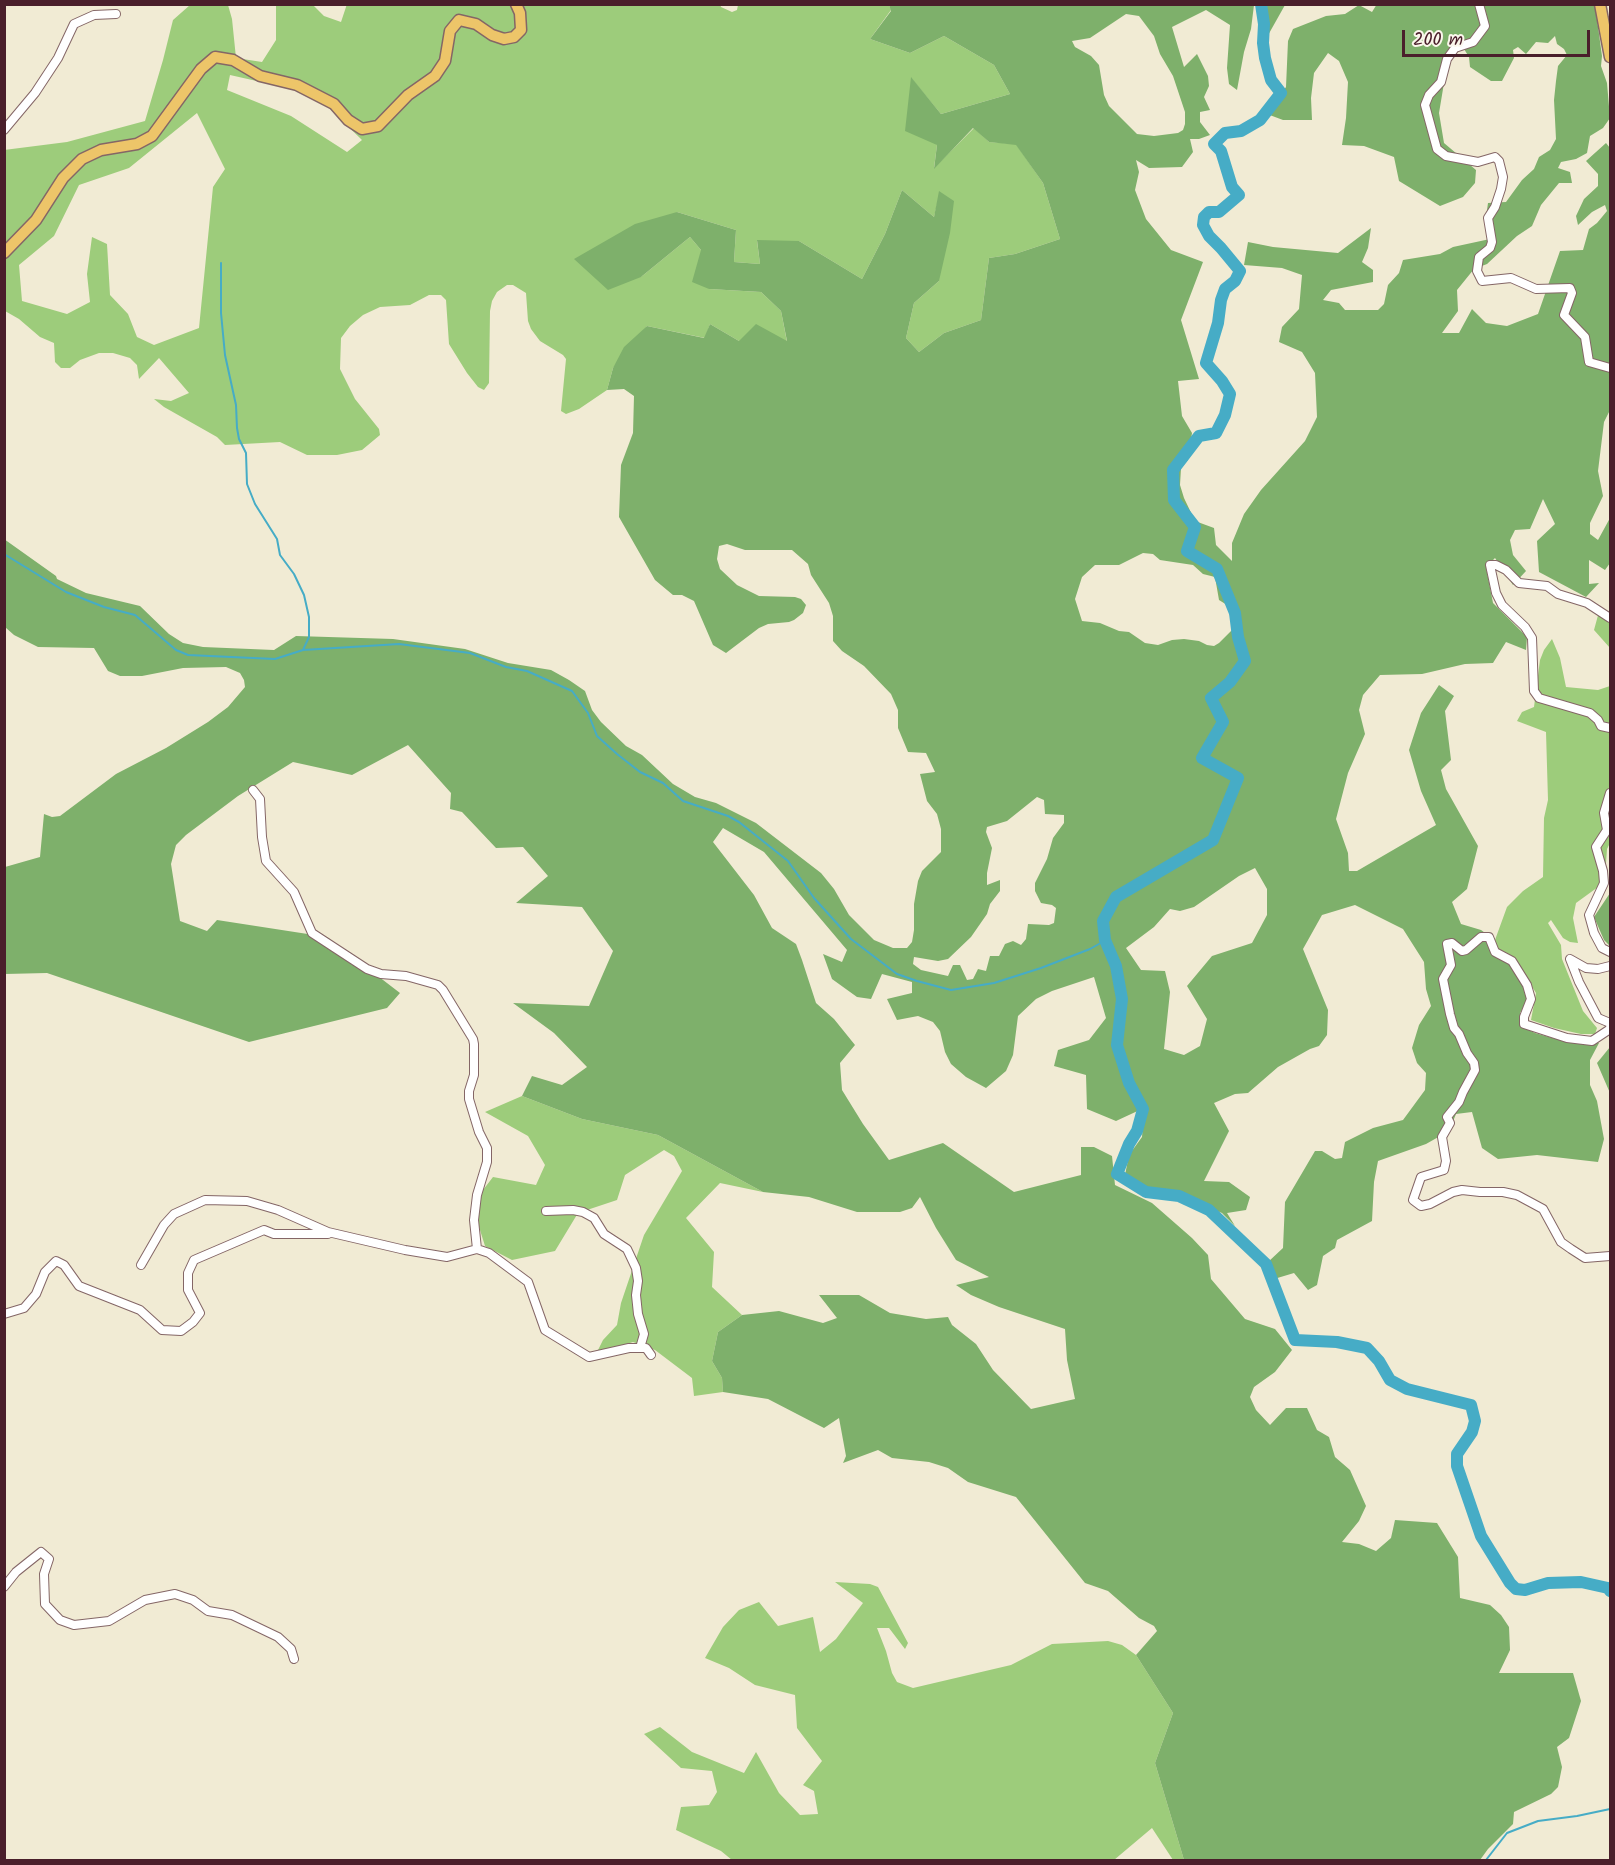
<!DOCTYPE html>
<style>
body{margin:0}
#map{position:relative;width:1615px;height:1865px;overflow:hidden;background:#f1ebd4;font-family:Kalam,sans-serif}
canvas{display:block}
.frame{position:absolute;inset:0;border:6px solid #4a1f2b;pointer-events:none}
.scale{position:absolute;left:1402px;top:30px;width:188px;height:27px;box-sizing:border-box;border:3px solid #4a1f2b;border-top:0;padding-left:8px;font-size:18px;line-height:21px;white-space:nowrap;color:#4a1f2b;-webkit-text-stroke:4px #fbf7ec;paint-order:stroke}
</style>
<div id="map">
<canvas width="1615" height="1865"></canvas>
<div class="frame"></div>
<div class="scale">200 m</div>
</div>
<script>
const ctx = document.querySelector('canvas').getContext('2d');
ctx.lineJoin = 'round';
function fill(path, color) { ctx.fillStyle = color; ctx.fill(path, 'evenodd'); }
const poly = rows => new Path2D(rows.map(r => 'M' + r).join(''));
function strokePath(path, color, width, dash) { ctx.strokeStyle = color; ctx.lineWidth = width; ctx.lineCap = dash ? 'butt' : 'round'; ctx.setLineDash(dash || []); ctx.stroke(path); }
fill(poly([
 [347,4,720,4,721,7,732,12,737,10,738,5,889,5,891,10,870,39,910,53,944,36,994,65,1010,94,941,114,911,78,937,145,934,168,974,128,989,142,1016,144,1043,183,1060,239,1015,254,989,258,981,320,944,333,919,352,906,338,914,303,939,281,940,192,934,217,902,190,885,234,862,279,799,241,757,241,760,264,734,262,736,230,677,212,641,277,690,237,701,250,709,289,761,292,781,311,787,342,739,341,710,324,705,338,647,326,613,368,607,390,579,409,566,414,561,411,566,359,563,355,540,341,531,329,528,321,526,293,513,285,507,285,497,292,492,301,490,311,489,383,484,390,478,387,467,373,449,344,446,300,441,295,429,295,410,305,380,307,363,315,350,326,341,338,340,369,355,399,379,429,380,435,362,450,337,455,307,455,280,442,225,445,217,437,164,407,154,399,171,401,189,393,159,358,139,379,137,365,130,358,113,353,99,353,80,360,70,368,61,368,55,362,54,343,40,337,19,319,5,311,4,150,67,142,145,121,163,60,173,20,190,5,228,5,232,19,236,58,262,62,276,40,276,5,313,5,324,16,341,22],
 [230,75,301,91,326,105,362,140,347,152,291,116,227,90],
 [197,113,225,169,213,187,199,328,154,345,137,337,128,314,110,295,107,244,92,237,87,274,90,302,67,314,22,301,19,265,54,236,79,185,129,168],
 [1600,608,1610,618,1610,648,1594,630],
 [1552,639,1560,658,1566,687,1598,690,1610,686,1610,843,1607,849,1606,864,1598,887,1576,903,1573,918,1578,943,1570,942,1563,938,1551,920,1548,923,1561,945,1562,959,1583,1011,1597,1028,1595,1034,1581,1034,1554,1028,1531,1020,1536,993,1514,957,1498,949,1495,940,1507,907,1523,891,1543,877,1544,818,1548,800,1546,732,1517,721,1522,712,1534,707,1540,660,1544,650],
 [522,1096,582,1119,658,1135,763,1192,720,1183,686,1218,714,1252,712,1287,742,1315,718,1332,712,1361,722,1378,723,1392,694,1396,692,1378,655,1350,633,1342,596,1354,603,1340,617,1325,621,1303,644,1235,682,1171,674,1156,664,1150,625,1175,617,1200,578,1213,555,1251,512,1260,485,1246,476,1217,483,1190,493,1177,536,1185,545,1165,528,1136,485,1112],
 [835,1582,870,1584,878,1587,908,1643,905,1649,889,1628,877,1628,886,1651,892,1673,897,1682,913,1688,1011,1665,1052,1644,1108,1641,1122,1645,1136,1655,1173,1713,1155,1763,1184,1860,1173,1860,1152,1828,1114,1860,732,1860,721,1851,676,1830,681,1807,709,1805,717,1792,712,1771,681,1768,644,1734,660,1727,692,1752,744,1773,756,1752,779,1793,800,1815,818,1814,814,1791,803,1785,822,1761,797,1728,795,1695,755,1685,729,1668,705,1658,723,1627,739,1610,759,1602,778,1626,813,1617,820,1652,836,1639,863,1603]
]), '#9dcc7b');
fill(poly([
 [1377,4,1595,5,1602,56,1601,66,1607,83,1610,118,1603,128,1590,136,1587,153,1576,159,1561,162,1558,168,1570,172,1572,183,1559,183,1541,205,1532,226,1517,236,1487,264,1474,269,1457,290,1458,311,1442,333,1459,333,1472,309,1486,323,1507,326,1538,314,1560,251,1583,250,1589,229,1597,223,1607,211,1605,205,1592,212,1578,225,1576,216,1584,199,1598,186,1598,174,1586,161,1606,143,1610,148,1610,410,1604,422,1598,471,1603,496,1590,523,1590,534,1598,540,1610,518,1610,563,1605,570,1589,560,1589,584,1599,583,1586,597,1539,572,1537,541,1555,524,1543,499,1530,529,1515,530,1510,540,1513,555,1526,571,1513,585,1495,558,1486,567,1493,603,1527,637,1526,650,1506,642,1493,663,1465,664,1422,674,1380,675,1363,695,1359,710,1365,734,1348,773,1336,819,1348,853,1349,871,1357,871,1436,825,1421,791,1409,750,1421,713,1439,685,1454,696,1445,711,1451,760,1441,770,1446,789,1478,846,1467,889,1452,902,1461,924,1481,930,1495,940,1490,950,1509,963,1524,987,1528,999,1520,1013,1521,1026,1535,1033,1556,1039,1599,1043,1590,1060,1590,1085,1597,1101,1604,1139,1598,1162,1537,1155,1498,1159,1482,1148,1472,1112,1456,1114,1449,1131,1426,1144,1378,1161,1374,1182,1372,1221,1337,1240,1335,1248,1323,1256,1317,1285,1308,1290,1294,1273,1274,1279,1272,1265,1268,1262,1283,1248,1285,1202,1315,1151,1322,1151,1335,1159,1342,1158,1345,1142,1373,1128,1403,1120,1425,1090,1426,1073,1417,1063,1412,1048,1419,1025,1431,1006,1426,989,1424,962,1403,929,1355,905,1322,915,1303,949,1328,1010,1327,1035,1319,1046,1310,1049,1278,1067,1248,1093,1235,1094,1214,1103,1229,1131,1204,1181,1229,1182,1250,1197,1246,1210,1227,1213,1235,1226,1222,1213,1179,1195,1147,1191,1125,1175,1129,1155,1142,1137,1144,1108,1116,1121,1087,1109,1086,1075,1054,1066,1058,1050,1089,1040,1106,1018,1094,977,1052,991,1036,999,1018,1016,1013,1055,1006,1071,986,1088,966,1077,951,1064,945,1052,940,1031,933,1022,918,1016,897,1020,887,999,912,993,912,982,882,974,871,999,857,997,832,979,823,954,842,962,847,950,764,852,723,828,713,842,754,895,772,928,796,944,802,960,816,1003,834,1019,855,1045,840,1063,842,1090,863,1124,889,1160,943,1143,1014,1192,1081,1175,1081,1147,1094,1147,1112,1156,1115,1185,1152,1203,1192,1238,1208,1255,1211,1279,1245,1319,1275,1329,1292,1350,1275,1372,1254,1387,1250,1397,1256,1410,1270,1425,1286,1408,1307,1408,1317,1430,1329,1437,1335,1457,1350,1470,1366,1506,1359,1521,1342,1542,1359,1544,1376,1551,1391,1538,1395,1520,1437,1523,1458,1557,1460,1598,1490,1605,1501,1615,1509,1627,1510,1650,1499,1673,1573,1673,1581,1701,1569,1738,1557,1747,1562,1767,1558,1787,1551,1794,1514,1812,1513,1824,1488,1849,1480,1860,1184,1860,1155,1763,1173,1713,1136,1655,1157,1631,1154,1626,1139,1618,1108,1591,1085,1583,1016,1497,968,1482,948,1468,929,1462,892,1458,878,1450,843,1463,846,1456,839,1418,824,1428,768,1399,723,1392,722,1378,712,1361,718,1332,742,1315,779,1311,823,1323,837,1318,819,1295,859,1295,890,1313,926,1319,948,1317,952,1325,976,1344,993,1370,1031,1409,1075,1399,1067,1360,1065,1329,999,1307,971,1295,956,1285,989,1277,956,1260,936,1228,920,1197,912,1208,900,1212,857,1212,809,1197,763,1192,658,1135,582,1119,522,1096,532,1076,562,1085,587,1067,554,1033,513,1003,589,1006,613,951,582,907,516,903,548,876,523,847,496,848,462,812,450,809,451,793,408,745,352,775,293,762,238,796,186,835,176,845,171,864,180,921,207,931,217,920,327,937,400,993,387,1008,249,1042,47,973,5,974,5,867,40,857,44,814,52,817,60,816,116,774,166,748,208,722,228,707,245,687,244,680,240,673,226,667,183,668,142,676,120,676,108,671,94,648,38,647,14,635,5,627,4,539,56,576,57,579,86,593,140,606,169,634,183,643,203,647,274,650,296,636,393,639,465,649,508,663,551,670,569,680,585,691,592,710,601,722,626,746,642,755,673,784,695,797,716,803,756,823,821,873,834,889,849,915,874,940,893,948,907,948,912,942,914,930,914,904,918,881,922,871,941,852,941,829,937,814,927,801,920,774,935,772,926,753,908,752,898,728,898,710,891,694,864,666,842,651,833,641,833,616,829,603,811,575,808,564,792,550,745,550,727,544,719,546,717,559,720,569,737,585,759,596,795,597,801,599,806,605,803,613,794,620,789,622,768,624,759,628,726,653,713,645,694,601,682,595,673,595,655,580,619,517,621,465,633,433,634,396,624,389,607,390,613,368,624,347,647,326,704,338,710,324,739,341,756,324,787,341,781,311,761,292,709,289,692,282,701,250,690,237,641,277,608,290,574,259,635,224,677,212,736,230,734,262,760,264,757,240,799,241,862,279,885,234,902,190,934,217,939,191,954,201,950,233,939,281,914,303,906,338,919,352,944,333,981,320,989,258,1015,254,1060,239,1043,183,1016,145,989,142,973,128,934,169,937,145,905,131,911,77,941,114,1010,94,994,65,944,36,910,53,870,39,891,11,889,5,1254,5,1251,29,1244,52,1237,90,1229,84,1227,68,1230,25,1206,10,1172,27,1184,67,1197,54,1208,76,1209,86,1204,97,1210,110,1200,112,1200,122,1210,135,1199,139,1190,139,1193,152,1182,167,1149,168,1136,160,1139,172,1135,190,1146,219,1171,250,1203,262,1181,320,1199,379,1178,381,1182,416,1192,433,1188,460,1181,468,1180,485,1184,498,1195,521,1214,528,1216,545,1232,561,1232,543,1244,514,1261,490,1305,441,1317,417,1315,373,1302,352,1279,342,1282,327,1299,309,1302,275,1282,268,1244,265,1248,242,1273,247,1338,253,1371,228,1368,248,1362,262,1373,270,1373,282,1331,290,1323,300,1339,303,1345,310,1378,310,1384,304,1388,285,1399,273,1403,260,1440,254,1453,247,1490,239,1485,224,1488,203,1506,202,1522,180,1534,169,1539,157,1550,150,1556,139,1554,100,1556,81,1558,66,1567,55,1564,49,1557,44,1555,36,1548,43,1536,42,1526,54,1518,47,1513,50,1514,58,1502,81,1491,81,1470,67,1469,57,1464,49,1460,49,1448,59,1439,113,1444,143,1476,170,1475,183,1463,197,1440,206,1399,181,1394,157,1364,146,1342,145,1346,118,1348,82,1339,61,1328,53,1314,73,1311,98,1312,120,1283,120,1267,114,1286,87,1288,41,1293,29,1326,16,1345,14,1359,5,1372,12],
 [1126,14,1139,16,1154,36,1160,54,1173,76,1185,112,1185,124,1183,130,1178,133,1154,136,1137,134,1109,106,1104,95,1099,65,1091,56,1075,47,1072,41,1090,38],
 [1143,553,1153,554,1160,560,1193,565,1203,574,1215,577,1219,600,1227,605,1232,623,1232,630,1219,643,1214,646,1207,645,1199,641,1184,639,1172,640,1158,645,1145,643,1129,632,1119,631,1100,623,1082,621,1075,599,1082,577,1095,565,1119,565],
 [1037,797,1044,800,1045,814,1064,815,1064,823,1053,838,1047,859,1035,883,1035,891,1041,903,1052,905,1056,908,1054,923,1049,925,1028,924,1026,939,1021,945,1013,941,1005,944,999,956,990,956,986,971,978,969,973,979,967,980,960,965,953,965,948,976,921,970,913,964,914,957,938,961,948,959,971,937,987,914,990,904,1000,891,1000,880,987,885,987,873,992,848,986,832,987,827,1007,821],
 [1255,868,1267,889,1267,915,1252,943,1212,956,1187,986,1207,1019,1200,1046,1184,1055,1164,1049,1170,992,1165,971,1141,970,1126,948,1154,927,1170,909,1180,911,1194,907,1239,876],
 [1265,5,1285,5,1267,37,1264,26],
 [1610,893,1610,946,1604,940,1594,917],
 [1610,1047,1610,1093,1597,1063]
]), '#7eb06b');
strokePath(poly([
 [221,263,221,313,225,355,236,405,237,428,239,439,246,453,247,484,255,504,277,539,280,555,294,574,304,595,309,617,309,637,303,650],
 [4,554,66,592,104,607,135,615,176,650,188,655,275,659,303,650,399,644,470,653,506,667,527,671,572,691,588,713,597,736,617,754,640,772,663,783,683,801,728,816,739,822,788,861,814,898,851,939,897,974,917,981,951,990,994,983,1041,968,1090,949,1106,940],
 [1486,1860,1507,1833,1538,1821,1577,1816,1610,1809]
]), '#46acc6', 2);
strokePath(poly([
 [1261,4,1264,24,1263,43,1265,58,1271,80,1281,93,1260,120,1241,131,1225,133,1214,144,1221,151,1232,187,1239,195,1219,212,1209,212,1204,217,1203,225,1209,236,1221,248,1240,271,1235,281,1225,289,1221,300,1218,323,1206,363,1222,381,1230,394,1225,415,1216,433,1199,436,1173,470,1174,500,1195,527,1187,551,1217,569,1235,613,1238,637,1245,661,1230,682,1211,698,1223,722,1202,758,1238,778,1213,840,1116,897,1103,921,1105,940,1116,966,1122,999,1117,1045,1129,1083,1143,1109,1137,1131,1129,1144,1117,1174,1146,1192,1179,1196,1209,1210,1266,1264,1295,1340,1337,1342,1367,1348,1379,1361,1390,1380,1407,1389,1471,1405,1475,1421,1472,1432,1457,1454,1457,1466,1481,1536,1510,1583,1516,1589,1525,1590,1548,1583,1581,1582,1608,1588,1610,1591]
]), '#46acc6', 12);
const minor = poly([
 [1479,4,1485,26,1473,42,1455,48,1447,59,1441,82,1429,95,1425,105,1437,149,1446,156,1478,162,1495,157,1499,161,1503,177,1501,189,1495,207,1488,218,1492,242,1490,248,1479,257,1477,271,1482,281,1511,278,1536,289,1570,288,1572,293,1564,315,1585,337,1589,362,1610,368],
 [4,130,35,93,58,58,74,24,94,15,116,14],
 [1610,618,1587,603,1558,594,1547,586,1519,583,1506,570,1496,565,1490,565,1496,593,1502,605,1525,627,1532,638,1534,691,1539,698,1590,713,1598,720,1601,726,1610,728],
 [253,790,260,799,262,837,266,861,294,892,312,933,367,969,381,974,406,976,438,985,443,990,473,1039,474,1044,474,1075,469,1091,469,1099,479,1132,487,1148,487,1162,477,1195,474,1220,477,1249],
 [1610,793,1604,813,1607,830,1596,847,1603,871,1604,883,1589,915,1594,933,1602,948,1610,952],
 [1610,966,1598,969,1586,968,1570,959,1579,982,1598,1018,1610,1023,1610,1025],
 [1610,1029,1592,1041,1567,1038,1524,1024,1524,1017,1531,999,1527,985,1512,961,1495,952,1489,937,1481,937,1466,950,1462,951,1452,943,1447,944,1451,965,1443,979,1450,1014,1454,1028,1459,1034,1467,1053,1474,1063,1475,1070,1463,1092,1459,1102,1447,1117,1450,1123,1442,1137,1446,1161,1444,1170,1421,1177,1413,1200,1421,1206,1430,1204,1453,1192,1462,1190,1480,1192,1503,1192,1517,1195,1543,1209,1561,1242,1571,1249,1585,1258,1610,1256],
 [546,1211,573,1210,583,1212,594,1218,604,1234,627,1249,636,1268,638,1281,636,1295,638,1314,644,1334,640,1348],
 [141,1265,164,1225,174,1214,205,1200,247,1201,278,1210,328,1232,405,1250,447,1257,477,1249,489,1253,528,1282,545,1330,589,1357,629,1348,646,1348,651,1355],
 [4,1314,24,1308,36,1294,45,1272,56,1261,64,1265,79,1286,140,1310,162,1330,181,1331,193,1322,200,1313,188,1290,188,1273,194,1260,264,1230,274,1234,328,1234],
 [4,1587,16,1572,41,1552,49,1559,44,1574,45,1604,60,1620,74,1625,109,1621,145,1600,175,1594,193,1600,208,1611,232,1615,278,1637,291,1649,294,1659]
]);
const major = poly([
 [1600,4,1610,57],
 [4,253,36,220,63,178,82,159,101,150,137,144,152,136,201,69,215,57,233,60,260,76,297,85,334,104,348,120,362,129,378,126,408,95,435,76,445,61,450,31,459,20,476,24,492,35,504,39,514,37,521,30,520,13,516,4]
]);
strokePath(minor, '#846666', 10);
strokePath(major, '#846666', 13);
strokePath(minor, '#fff', 8);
strokePath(major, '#edc569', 10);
</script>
